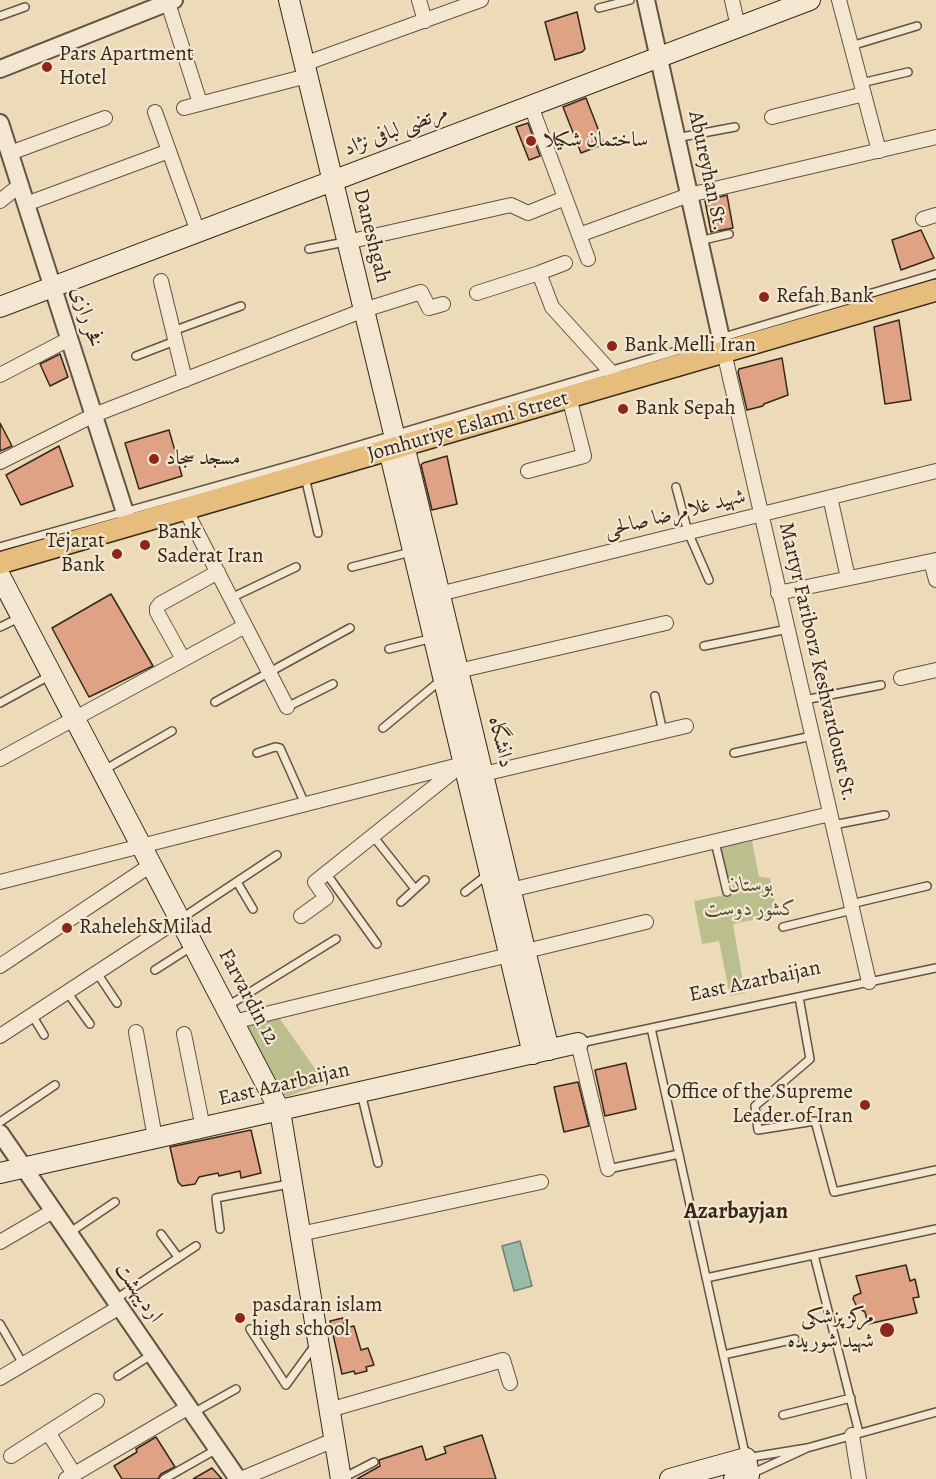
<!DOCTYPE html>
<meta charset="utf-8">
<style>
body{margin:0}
canvas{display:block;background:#eddab8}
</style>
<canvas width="936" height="1479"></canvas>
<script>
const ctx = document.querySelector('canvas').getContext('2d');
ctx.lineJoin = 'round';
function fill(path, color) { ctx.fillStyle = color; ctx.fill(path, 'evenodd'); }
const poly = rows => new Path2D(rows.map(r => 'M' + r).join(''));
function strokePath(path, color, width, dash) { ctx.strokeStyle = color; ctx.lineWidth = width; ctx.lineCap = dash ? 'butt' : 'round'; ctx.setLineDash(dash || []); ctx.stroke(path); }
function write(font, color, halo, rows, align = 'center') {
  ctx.font = font + ' Alegreya,Amiri,serif'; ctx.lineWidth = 4.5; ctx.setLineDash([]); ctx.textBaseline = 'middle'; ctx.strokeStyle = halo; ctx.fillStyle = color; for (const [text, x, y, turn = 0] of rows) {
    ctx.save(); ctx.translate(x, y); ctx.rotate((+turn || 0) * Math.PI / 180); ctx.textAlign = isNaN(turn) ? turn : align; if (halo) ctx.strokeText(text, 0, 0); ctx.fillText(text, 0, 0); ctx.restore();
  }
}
fill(poly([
 [752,841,759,877,770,878,777,915,733,924,745,993,730,996,719,941,702,944,694,901,730,894,721,847],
 [280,1019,325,1083,286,1097,242,1026]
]), '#babf8d');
const water = poly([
 [520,1241,532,1286,514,1291,502,1246,520,1241]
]);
fill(water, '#9abba9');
strokePath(water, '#718070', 1.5);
const building = poly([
 [577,12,585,49,582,52,555,60,545,22,577,12],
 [586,98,604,144,581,153,563,107,586,98],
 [528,123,540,156,529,160,516,127,528,123],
 [727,195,733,228,711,232,705,201,727,195],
 [921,230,934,258,901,270,892,240,921,230],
 [899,320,911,400,885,404,874,327,899,320],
 [60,354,68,377,50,386,40,364,60,354],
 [782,358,788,395,764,404,763,406,747,410,738,372,739,369,782,358],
 [0,423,12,446,0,451,0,423],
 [169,430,182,476,139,489,125,443,169,430],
 [59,446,73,486,21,505,6,475,59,446],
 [447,456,457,504,432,510,421,465,423,463,447,456],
 [111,594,153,666,89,697,52,628,111,594],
 [626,1063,636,1109,605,1116,595,1070,626,1063],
 [578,1082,589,1126,564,1132,554,1087,578,1082],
 [251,1130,261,1173,241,1178,240,1171,219,1176,218,1173,199,1177,195,1184,182,1186,178,1182,170,1147,251,1130],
 [906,1265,910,1281,915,1279,919,1297,913,1298,917,1313,868,1324,865,1312,857,1307,853,1299,854,1296,861,1293,856,1276,906,1265],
 [343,1318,345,1328,354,1326,361,1350,368,1348,374,1365,366,1367,367,1371,355,1374,354,1371,342,1374,330,1321,343,1318],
 [482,1435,496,1479,357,1479,380,1466,379,1460,422,1446,426,1460,446,1453,444,1447,482,1435],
 [156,1437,175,1467,161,1474,158,1479,122,1479,114,1466,137,1452,136,1449,156,1437],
 [212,1468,222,1479,193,1479,212,1468]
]);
fill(building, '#dfa284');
strokePath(building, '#34281a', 1.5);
const service = poly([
 [599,8,630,0],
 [0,16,25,7],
 [851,46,917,26],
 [861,83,908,72],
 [676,138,735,127],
 [699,241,729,234],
 [309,249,345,242],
 [173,331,241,306],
 [136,356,175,341],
 [305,477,318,533],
 [676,487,688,532,709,580],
 [0,547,309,460,936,274],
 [352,567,411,552],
 [231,598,296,567],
 [0,627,19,618],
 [704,646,788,629],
 [389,649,433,638],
 [655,696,663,732],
 [804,700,881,685],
 [215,702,350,628],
 [0,703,49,676],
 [287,707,333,684],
 [383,728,441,680],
 [257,753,275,747,280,748,305,804],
 [734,753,812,736],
 [104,770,172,731],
 [833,825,885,815],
 [373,836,415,889],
 [715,842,727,892],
 [326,873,377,944],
 [237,882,253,909],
 [465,892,487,875],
 [401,902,425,880],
 [851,904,927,886],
 [182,918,277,855],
 [783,927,852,910],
 [155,970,191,947],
 [97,973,117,1003],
 [67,992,90,1024],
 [799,997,810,1059,755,1106,758,1130,815,1121,834,1192,936,1170],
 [226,1007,336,939],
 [32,1015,44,1035],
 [651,1028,746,1458,807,1448,751,1474],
 [580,1043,936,968],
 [361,1093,378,1163],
 [0,1122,55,1085],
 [608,1169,679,1154],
 [220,1229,216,1198,289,1184],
 [69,1233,115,1202],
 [161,1234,178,1257],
 [814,1255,859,1433],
 [706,1278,936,1229],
 [116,1299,196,1246],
 [0,1324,23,1364],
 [250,1329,286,1385,315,1345],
 [723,1355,795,1339],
 [118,1376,151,1355],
 [193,1413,236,1389],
 [783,1415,851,1398],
 [807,1448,936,1412],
 [343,1478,374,1462],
 [164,1479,217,1449]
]);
const minor = poly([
 [419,0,425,21],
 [732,0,738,27],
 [839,0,879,151],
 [168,3,200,103],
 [304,64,481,0],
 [531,106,588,259],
 [184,108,307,76],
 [155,112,169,151],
 [772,117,864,94],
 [10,153,105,118],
 [0,201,20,185],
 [26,204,169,151,198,232],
 [923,219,936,215],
 [579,235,689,195,936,137],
 [347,242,511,205,528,213,565,198],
 [539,273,565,263],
 [161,281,185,380],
 [477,293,539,273,552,307,620,382],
 [724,352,869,982],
 [0,375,69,339],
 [0,462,94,415,364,310,421,292,429,308,443,304],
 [528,471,584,456,569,397],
 [830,497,848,578],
 [185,509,287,707],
 [931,561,936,580],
 [778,593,936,560],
 [431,596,936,471],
 [183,659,157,612,157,608,160,604,218,572],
 [458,671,666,623],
 [901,678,936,670],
 [0,759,245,626],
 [475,776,686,726],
 [0,882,463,764],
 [502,892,830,814],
 [301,916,326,898,315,882,459,767],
 [526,951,646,922],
 [0,966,151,865],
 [233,1022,509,955],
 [136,1032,155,1138],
 [184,1034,203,1128],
 [0,1036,179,919],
 [578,1043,608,1169],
 [300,1234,541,1182],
 [0,1242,53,1211],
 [0,1378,120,1307],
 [329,1410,503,1360,510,1383],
 [48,1432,74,1474],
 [852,1435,859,1479],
 [11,1456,97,1401],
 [66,1479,189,1407],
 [241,1479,334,1440]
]);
const tertiary = poly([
 [646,0,724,352],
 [0,69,174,0],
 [0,123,129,525],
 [0,1133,238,1479]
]);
const secondary = poly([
 [289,0,394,434,404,445,549,1050],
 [0,307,810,0],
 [389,450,533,1054],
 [0,576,280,1111,341,1479],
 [0,1173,578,1043],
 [670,1479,746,1458,749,1475,734,1479]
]);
const primary = poly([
 [0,563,936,290]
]);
strokePath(service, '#625442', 10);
strokePath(minor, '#625442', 16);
strokePath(tertiary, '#625442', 20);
strokePath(secondary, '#34281a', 22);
strokePath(primary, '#34281a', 24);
strokePath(service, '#f3e7d1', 7);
strokePath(minor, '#f3e7d1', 14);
strokePath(tertiary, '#f3e7d1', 16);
strokePath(secondary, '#f3e7d1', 20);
strokePath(primary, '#e6bd7c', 21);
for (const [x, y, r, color] of [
 [47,67,6,"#8f2418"],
 [531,141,6,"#8f2418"],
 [764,297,6,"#8f2418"],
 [612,346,6,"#8f2418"],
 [623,409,6,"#8f2418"],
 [154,459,6,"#8f2418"],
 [145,545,6,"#8f2418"],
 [117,554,6,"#8f2418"],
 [67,928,6,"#8f2418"],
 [865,1105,6,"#8f2418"],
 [240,1318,6,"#8f2418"],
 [887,1330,8,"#8f2418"]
]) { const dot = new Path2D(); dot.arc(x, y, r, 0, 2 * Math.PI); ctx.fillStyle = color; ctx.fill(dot); strokePath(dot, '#f3e7d1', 2); }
write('21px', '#34281a', '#f3e7d1', [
 ["Pars Apartment",59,55],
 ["Hotel",59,79],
 ["ساختمان شکیلا",543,141],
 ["Refah Bank",776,297],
 ["Bank Melli Iran",624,346],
 ["Bank Sepah",635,409],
 ["مسجد سجاد",166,459],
 ["Bank",157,533],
 ["Saderat Iran",157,557],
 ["Tejarat",105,542,"right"],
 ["Bank",105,566,"right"],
 ["Raheleh&Milad",79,928],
 ["Office of the Supreme",853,1093,"right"],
 ["Leader of Iran",853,1117,"right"],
 ["pasdaran islam",252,1306],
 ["high school",252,1330],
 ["مرکز پزشکی",874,1318,"right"],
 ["شهید شوریده",874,1342,"right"]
], 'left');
write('21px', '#34281a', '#f3e7d1', [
 ["مرتضی لبافی نژاد",396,131,-21],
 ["Abureyhan St.",707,171,78],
 ["Daneshgah",371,236,76],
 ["فخر رازی",86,317,72],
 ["Jomhuriye Eslami Street",468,427,-16],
 ["شهید غلامرضا صالحی",675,514,-14],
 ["Martyr Fariborz Keshvardoust St.",817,662,77],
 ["دانشگاه",500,742,77],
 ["East Azarbaijan",755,982,-12],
 ["Farvardin 12",248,997,62],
 ["East Azarbaijan",284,1085,-13],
 ["اردیبهشت",138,1293,55]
]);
write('italic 21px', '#564e37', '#f3e7d1', [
 ["بوستان",751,886],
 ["کشور دوست",751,910]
]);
write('bold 22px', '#34281a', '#f3e7d1', [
 ["Azarbayjan",736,1213]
]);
</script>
